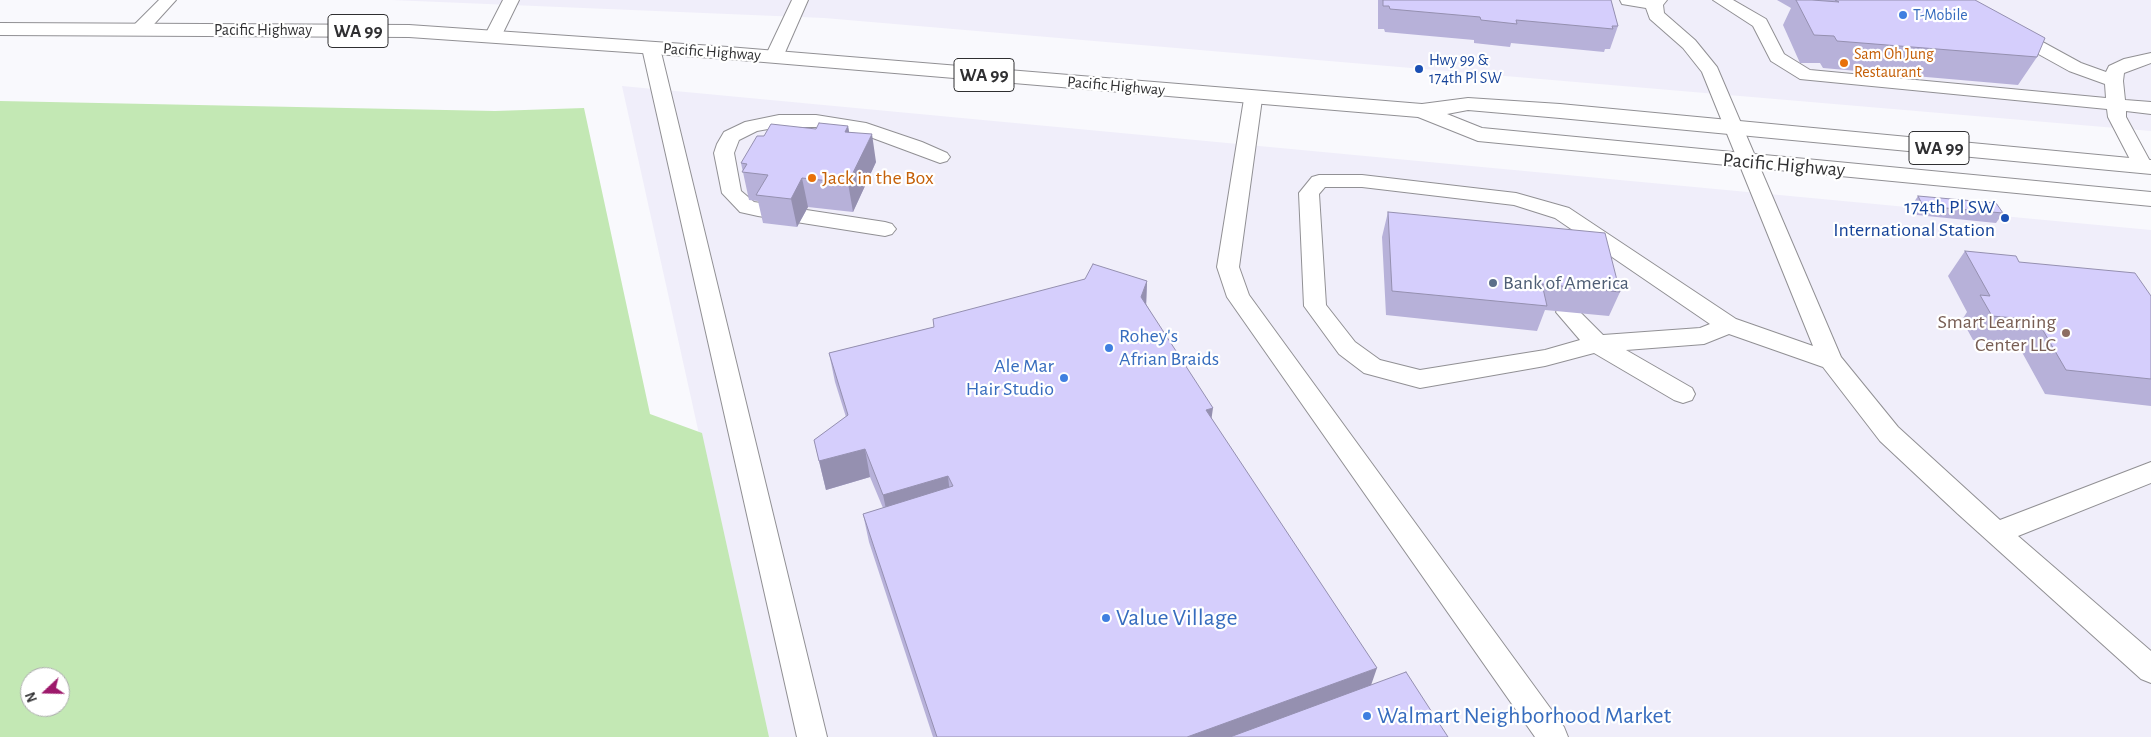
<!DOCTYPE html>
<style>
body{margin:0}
#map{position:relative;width:2151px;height:737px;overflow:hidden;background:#f9f9fd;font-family:"Alegreya Sans",sans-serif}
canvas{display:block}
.north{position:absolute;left:20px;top:667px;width:50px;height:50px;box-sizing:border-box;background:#fff;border:1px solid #acacad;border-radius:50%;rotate:249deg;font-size:14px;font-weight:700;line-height:20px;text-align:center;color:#2f2f31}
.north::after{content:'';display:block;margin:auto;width:18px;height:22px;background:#9d196b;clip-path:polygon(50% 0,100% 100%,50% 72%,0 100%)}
</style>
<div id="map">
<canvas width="2151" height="737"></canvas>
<div class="north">N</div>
</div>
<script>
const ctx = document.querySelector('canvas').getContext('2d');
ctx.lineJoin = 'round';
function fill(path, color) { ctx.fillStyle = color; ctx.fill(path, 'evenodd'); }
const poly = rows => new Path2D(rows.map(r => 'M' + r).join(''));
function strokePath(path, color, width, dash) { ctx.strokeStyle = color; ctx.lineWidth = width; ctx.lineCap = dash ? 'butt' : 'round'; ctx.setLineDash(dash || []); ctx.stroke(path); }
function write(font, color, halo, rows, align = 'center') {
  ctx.font = font + ' "Alegreya Sans",sans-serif'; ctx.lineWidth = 4.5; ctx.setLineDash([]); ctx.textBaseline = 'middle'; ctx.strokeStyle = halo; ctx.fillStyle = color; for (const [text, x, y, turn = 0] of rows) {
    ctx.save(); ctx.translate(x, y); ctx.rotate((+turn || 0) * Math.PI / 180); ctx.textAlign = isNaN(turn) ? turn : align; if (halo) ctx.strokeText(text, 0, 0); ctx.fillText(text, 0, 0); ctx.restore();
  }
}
fill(poly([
 [391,0,2151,0,2151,131,824,18],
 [622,86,2151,230,2151,737,766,737]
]), '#f0eefa');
fill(poly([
 [0,101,495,111,584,108,650,414,702,433,769,737,0,737],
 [30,677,60,677,60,707,30,707]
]), '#c3e8b4');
const service = poly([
 [159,0,176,0,146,33,134,33,131,29,134,25,159,0],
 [503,0,519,0,499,41,487,41,484,37,503,0],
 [792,0,808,0,783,57,780,61,768,61,765,57,792,0],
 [1620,0,1667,0,1663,5,1664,13,1695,40,1717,67,1841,357,1898,427,2000,520,2151,462,2151,483,2018,536,2151,651,2151,683,2141,679,1958,514,1880,441,1823,367,1729,334,1704,344,1626,350,1692,388,1695,394,1692,400,1683,403,1674,400,1594,353,1545,366,1420,388,1364,373,1339,354,1304,306,1299,193,1312,177,1319,175,1362,175,1516,193,1569,208,1736,319,1813,346,1702,72,1683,48,1650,19,1646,8,1622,4,1620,0],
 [1325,187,1362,187,1514,205,1555,218,1710,324,1700,328,1603,335,1575,307,1567,304,1559,307,1556,312,1580,340,1545,350,1420,370,1380,360,1355,342,1326,305,1319,194,1325,187],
 [1713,0,1733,0,1766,19,1784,54,1810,70,2106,98,2105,84,2069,71,1948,4,1946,0,1966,0,2081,63,2106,72,2109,66,2124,59,2151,53,2151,63,2124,73,2123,81,2125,100,2151,102,2151,114,2126,111,2126,117,2151,163,2151,170,2143,173,2136,171,2108,117,2107,109,1800,79,1771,61,1753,26,1713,0],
 [651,43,657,44,660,48,827,737,797,737,642,48,645,44,651,43],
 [1253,93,1260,95,1262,99,1239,267,1249,295,1564,727,1568,737,1535,737,1227,297,1217,267,1244,99,1246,95,1253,93],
 [779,115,816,115,866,123,922,142,947,153,950,157,947,161,940,163,862,134,816,127,779,127,757,131,739,140,734,153,741,191,754,202,885,222,892,224,896,229,892,234,885,236,758,216,740,212,722,193,714,153,717,144,724,132,745,122,779,115]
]);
const trunk = poly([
 [0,23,409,25,728,47,1422,104,1468,98,1560,104,2151,160,2151,174,1560,118,1468,110,1447,114,1482,128,2151,192,2151,206,1478,141,1418,117,728,59,409,37,0,35,0,23]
]);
strokePath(service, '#919094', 2);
strokePath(trunk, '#919094', 2);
fill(service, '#fff');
fill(trunk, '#fff');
fill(poly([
 [1378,0,1611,0,1618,26,1610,49,1605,49,1604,52,1511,43,1510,47,1474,43,1474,40,1385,32,1384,29,1378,29],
 [1777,0,1975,0,2037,57,2018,85,1823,68,1820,63,1800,63,1783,25,1791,8],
 [848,126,849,132,876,162,853,212,808,207,797,227,763,223,758,201,749,200,741,163,764,136,816,129],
 [1918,196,2003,213,1996,223,1917,215,1912,205],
 [1388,212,1620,292,1609,316,1545,310,1537,331,1386,315,1382,237],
 [1965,251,2019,262,2151,296,2151,406,2045,394,2018,345,1973,340,1962,320,1967,312,1948,276],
 [1085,279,1147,281,1146,304,1212,419,1371,685,1448,737,933,737,869,542,863,514,883,508,870,477,826,490,814,440,846,417,835,382,829,353,934,327]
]), '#b7b1d9');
fill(poly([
 [848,126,853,154,845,132],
 [872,134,876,162,853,212,848,183],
 [802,178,808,207,797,227,791,199],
 [1147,281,1146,309,1141,297],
 [1213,408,1209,436,1206,410],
 [865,449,870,477,826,490,819,461],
 [948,476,951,504,889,523,883,495],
 [1377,668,1368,694,1252,737,1187,737]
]), '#9590b0');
const building = poly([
 [1383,0,1611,0,1618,26,1612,26,1613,29,1516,20,1517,24,1481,20,1480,17,1390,9,1389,6,1383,6,1383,0],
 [1796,0,1812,0,1839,2,1835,0,1975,0,2045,38,2037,57,1837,41,1834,36,1814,35,1796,0],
 [819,123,848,126,845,132,872,134,848,183,802,178,791,199,756,195,768,175,742,172,747,164,741,163,757,136,764,136,771,124,816,129,819,123],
 [1918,196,1996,203,2003,213,1923,206,1918,196],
 [1388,212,1605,233,1620,292,1542,284,1547,306,1392,291,1388,212],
 [1965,251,2016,256,2019,262,2135,273,2151,296,2151,379,2066,370,2037,320,1992,316,1980,295,1990,296,1965,251],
 [1093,264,1147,281,1141,297,1213,408,1206,410,1377,668,1187,737,937,737,863,514,953,486,948,476,883,495,865,449,819,461,814,440,848,415,829,353,934,327,933,319,1085,279,1093,264],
 [1406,672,1448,737,1230,737,1406,672]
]);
fill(building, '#d5cefc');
strokePath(building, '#9590b0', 1);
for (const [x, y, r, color] of [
 [1903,15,5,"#3f7fe0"],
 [1844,63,5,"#e8710a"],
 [1419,69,5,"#1a4fb4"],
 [812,178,5,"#e8710a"],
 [2005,218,5,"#1a4fb4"],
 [1493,283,5,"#5c6f8a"],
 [2066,333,5,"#8d6e63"],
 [1109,348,5,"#3f7fe0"],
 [1064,378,5,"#3f7fe0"],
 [1106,618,5,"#3f7fe0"],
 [1367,716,5,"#3f7fe0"]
]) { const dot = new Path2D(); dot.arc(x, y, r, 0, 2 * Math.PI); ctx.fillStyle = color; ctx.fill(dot); strokePath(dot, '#fff', 2); }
write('16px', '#366cbe', '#fff', [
 ["T-Mobile",1913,15]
], 'left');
write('16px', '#2f2f31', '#fff', [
 ["Pacific Highway",263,30],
 ["Pacific Highway",712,52,4],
 ["Pacific Highway",1116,86,5]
]);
write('16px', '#c56008', '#fff', [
 ["Sam Oh Jung",1854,54],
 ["Restaurant",1854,72]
], 'left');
write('16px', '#164399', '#fff', [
 ["Hwy 99 &",1429,60],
 ["174th Pl SW",1429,78]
], 'left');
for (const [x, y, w] of [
 [358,31,60],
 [984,75,60],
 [1939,148,60]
]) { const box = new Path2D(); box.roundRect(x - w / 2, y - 16.5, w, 33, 4); ctx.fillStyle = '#fff'; ctx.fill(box); strokePath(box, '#2f2f31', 1); }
write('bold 19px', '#2f2f31', null, [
 ["WA 99",358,31],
 ["WA 99",984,75],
 ["WA 99",1939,148]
]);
write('20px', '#2f2f31', '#fff', [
 ["Pacific Highway",1784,165,5]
]);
write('20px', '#c56008', '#fff', [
 ["Jack in the Box",822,178]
], 'left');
write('20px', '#164399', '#fff', [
 ["174th Pl SW",1995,207],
 ["International Station",1995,230]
], 'right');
write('20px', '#4e5e75', '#fff', [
 ["Bank of America",1503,283]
], 'left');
write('20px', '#785e54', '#fff', [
 ["Smart Learning",2056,322],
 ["Center LLC",2056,345]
], 'right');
write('20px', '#366cbe', '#fff', [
 ["Rohey's",1119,336],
 ["Afrian Braids",1119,359],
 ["Ale Mar",1054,366,"right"],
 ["Hair Studio",1054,389,"right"]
], 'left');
write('24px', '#366cbe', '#fff', [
 ["Value Village",1116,618],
 ["Walmart Neighborhood Market",1377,716]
], 'left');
</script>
